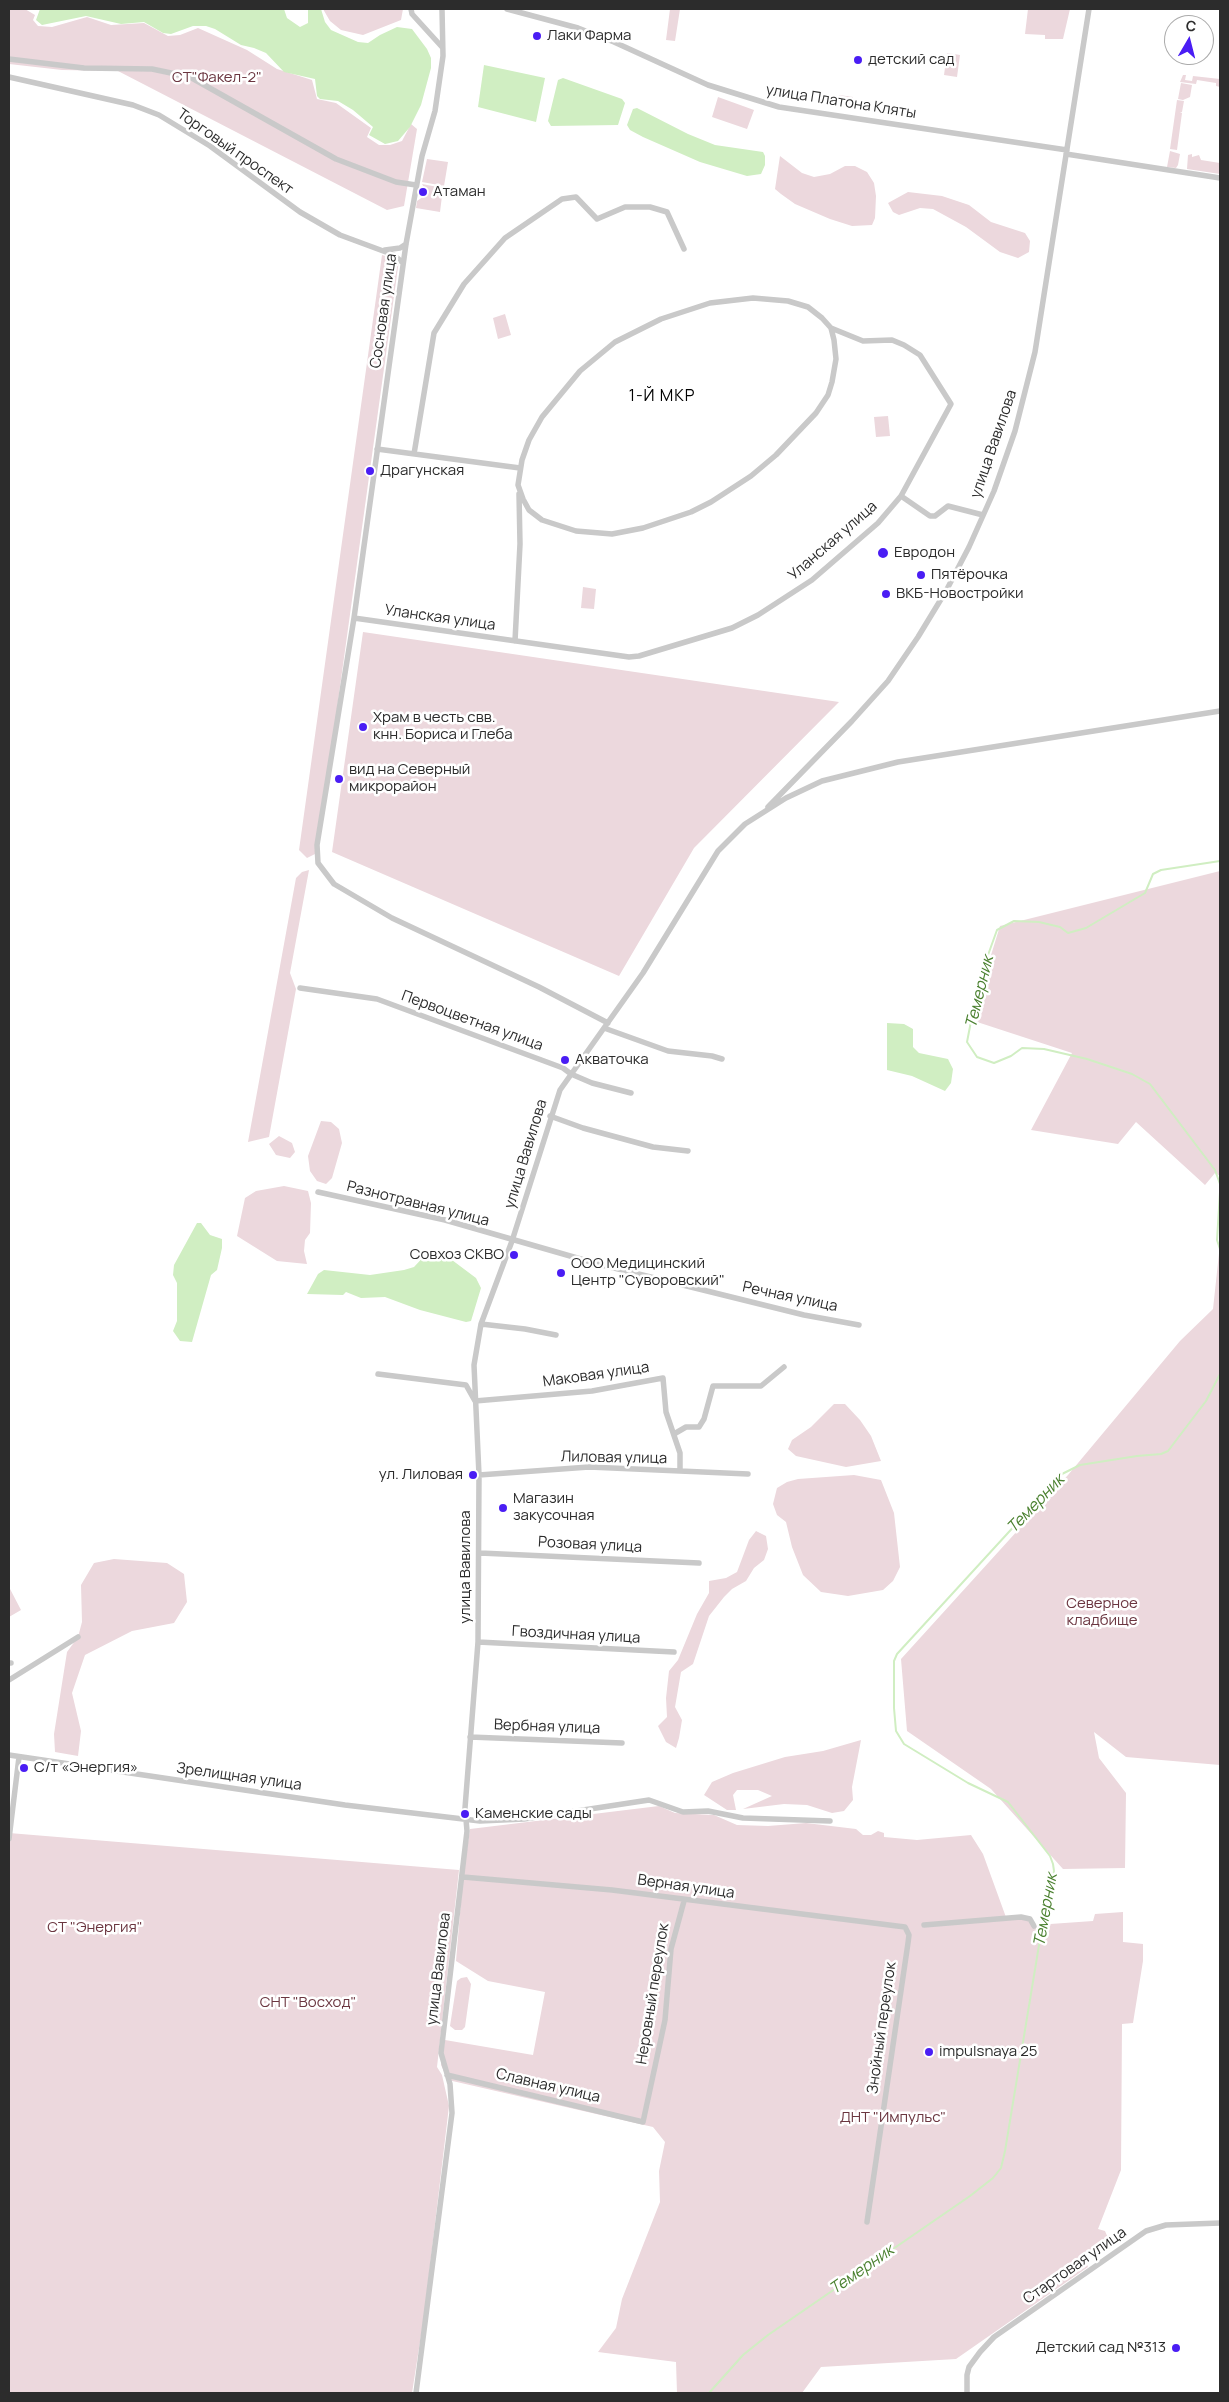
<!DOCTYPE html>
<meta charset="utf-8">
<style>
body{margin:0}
#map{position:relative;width:1229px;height:2402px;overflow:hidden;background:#fff;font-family:Manrope,sans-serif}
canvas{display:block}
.frame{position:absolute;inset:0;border:10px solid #2c2c2c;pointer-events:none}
.north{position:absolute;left:1164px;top:15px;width:50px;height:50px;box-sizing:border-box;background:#fff;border:1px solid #ababab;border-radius:50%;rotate:8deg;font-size:14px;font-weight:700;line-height:20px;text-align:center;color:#2c2c2c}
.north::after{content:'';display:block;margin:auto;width:18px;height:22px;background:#4a1df4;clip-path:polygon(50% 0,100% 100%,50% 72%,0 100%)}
</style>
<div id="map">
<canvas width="1229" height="2402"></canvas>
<div class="frame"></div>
<div class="north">С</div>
</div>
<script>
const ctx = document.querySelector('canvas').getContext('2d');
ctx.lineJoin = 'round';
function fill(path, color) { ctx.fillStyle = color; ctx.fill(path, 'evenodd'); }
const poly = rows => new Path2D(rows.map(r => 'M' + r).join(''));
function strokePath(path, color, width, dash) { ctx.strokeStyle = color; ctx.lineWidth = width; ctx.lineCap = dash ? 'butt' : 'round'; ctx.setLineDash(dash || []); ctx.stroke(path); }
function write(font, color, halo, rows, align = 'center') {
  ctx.font = font + ' Manrope,sans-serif'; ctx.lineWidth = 5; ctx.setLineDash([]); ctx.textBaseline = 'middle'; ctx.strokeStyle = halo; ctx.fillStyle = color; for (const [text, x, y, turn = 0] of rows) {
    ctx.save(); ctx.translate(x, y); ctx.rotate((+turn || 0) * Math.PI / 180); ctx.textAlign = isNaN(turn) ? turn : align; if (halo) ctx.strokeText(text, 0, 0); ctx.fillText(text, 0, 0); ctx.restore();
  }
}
fill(poly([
 [9,9,25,9,35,15,33,20,38,26,52,27,87,17,111,25,144,23,168,36,180,35,198,28,247,50,277,69,312,80,317,99,336,103,371,128,367,137,379,145,390,145,402,141,411,124,417,129,404,206,387,210,118,71,62,70,9,64],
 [323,9,403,9,401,20,363,35,341,30,330,21],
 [670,9,680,9,675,41,666,40],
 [1028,9,1070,9,1063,39,1045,39,1045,35,1025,34],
 [947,53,960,55,957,77,944,75],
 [1183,75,1186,75,1185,80,1192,81,1193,76,1220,79,1220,87,1216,86,1216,83,1197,80,1196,84,1180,82],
 [1181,83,1192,85,1190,97,1183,100,1178,99],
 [839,95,853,97,851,108,837,106],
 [718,97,754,110,747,129,712,117],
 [1177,100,1184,101,1182,112,1180,112,1182,113,1177,150,1170,149],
 [1170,151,1180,154,1178,165,1176,168,1167,167],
 [1192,154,1192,157,1199,155,1201,160,1220,163,1220,174,1187,169,1188,155],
 [780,156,802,173,814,177,830,174,845,166,855,166,867,172,874,183,876,196,875,218,872,225,852,226,830,219,795,204,781,194,775,189],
 [427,159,448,162,444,186,422,182],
 [422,184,443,188,440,212,416,208,417,201,424,196,425,189],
 [908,192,942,196,969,205,991,222,1025,233,1030,241,1029,252,1018,258,1000,252,966,227,933,209,920,208,899,215,893,212,888,203],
 [382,255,399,260,317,853,307,858,299,850],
 [505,314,511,335,498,339,493,318],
 [888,416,890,436,876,437,874,417],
 [583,587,596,589,594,609,581,608],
 [363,632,839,702,694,848,619,976,332,852],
 [309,870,290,973,296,989,269,1137,248,1142,296,878,302,872],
 [1220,871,1220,1176,1215,1173,1205,1185,1136,1122,1118,1144,1031,1130,1072,1053,971,1020,1000,926],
 [321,1121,331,1122,339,1129,342,1143,332,1178,326,1184,317,1181,310,1171,308,1156],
 [279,1136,292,1143,295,1152,290,1158,276,1155,269,1144],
 [284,1186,308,1191,311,1203,310,1233,305,1240,304,1251,307,1264,277,1261,237,1236,245,1198,256,1191],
 [1220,1244,1220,1765,1126,1757,1094,1732,1099,1758,1126,1793,1125,1868,1063,1869,991,1789,907,1731,901,1659,1068,1475,1180,1341,1213,1309],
 [834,1404,845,1404,860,1420,871,1436,881,1461,846,1467,796,1456,788,1449,792,1440,811,1427],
 [854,1475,881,1480,894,1513,900,1567,893,1581,883,1590,848,1596,821,1592,803,1575,792,1547,786,1522,777,1515,773,1504,777,1488,787,1482,798,1479],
 [756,1531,766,1536,768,1549,764,1560,754,1568,746,1581,732,1589,724,1597,709,1616,693,1664,681,1672,675,1707,682,1720,679,1738,676,1748,666,1742,658,1726,667,1717,666,1698,669,1671,678,1660,697,1614,709,1593,709,1581,726,1578,737,1572,749,1540],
 [114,1559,167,1563,184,1574,187,1602,174,1623,132,1631,85,1655,72,1693,81,1731,78,1756,55,1752,54,1734,67,1652,78,1637,82,1622,81,1585,94,1563],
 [9,1587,21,1610,9,1617],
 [861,1740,852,1787,853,1800,844,1811,832,1813,807,1805,784,1804,743,1809,772,1796,758,1790,737,1790,733,1795,736,1810,727,1810,704,1795,712,1782,733,1773,785,1757,823,1751],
 [659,1806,675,1813,714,1815,737,1825,768,1826,806,1823,856,1829,863,1835,871,1835,878,1831,884,1833,884,1837,917,1840,971,1835,983,1854,1007,1920,1030,1920,1036,1925,1093,1921,1095,1914,1123,1912,1123,1942,1143,1944,1143,1961,1133,2023,1122,2024,1121,2170,1098,2229,1105,2231,1108,2238,1083,2255,1088,2267,956,2359,821,2367,802,2393,677,2393,676,2362,598,2352,616,2328,622,2299,660,2202,659,2171,665,2142,653,2127,448,2080,441,2065,445,2040,533,2055,545,1992,488,1981,456,1961,463,1877,470,1829],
 [9,1833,459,1870,437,2067,442,2075,449,2106,424,2316,412,2393,9,2393],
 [467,1977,471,1984,465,2027,462,2030,455,2030,450,2026,457,1981,461,1978]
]), '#ecd8dd');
fill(poly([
 [40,9,284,9,287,18,300,27,308,23,308,9,321,9,325,22,331,30,358,42,368,43,380,35,397,27,412,29,427,49,431,58,431,68,421,105,410,127,398,141,385,144,369,135,373,127,353,110,338,101,320,99,317,96,315,79,284,72,266,53,254,48,241,45,215,29,206,26,193,26,171,34,163,33,144,22,121,24,86,16,42,25,36,20],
 [484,65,545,78,536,122,478,107],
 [563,78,622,99,625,103,618,125,551,126,548,121,558,80],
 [637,108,688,134,715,145,763,152,765,156,765,165,761,174,747,176,700,162,643,137,630,130,627,125,633,109],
 [887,1023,904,1024,913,1029,913,1047,919,1053,948,1059,953,1069,951,1083,945,1091,912,1076,887,1070],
 [197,1223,201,1223,210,1235,222,1239,222,1248,217,1270,211,1275,192,1342,180,1341,173,1331,177,1321,177,1283,173,1275,174,1265],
 [428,1252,444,1254,476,1278,481,1288,471,1321,466,1322,420,1310,385,1297,361,1298,346,1292,343,1295,307,1294,318,1274,324,1270,370,1275,404,1270,414,1267]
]), '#d0eec2');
strokePath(poly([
 [1220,861,1161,870,1153,874,1145,893,1086,928,1068,933,1060,927,1039,922,1014,921,997,930,979,980,967,1042,977,1057,994,1063,1011,1056,1022,1048,1044,1049,1087,1059,1132,1074,1150,1084,1215,1170,1220,1184],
 [1220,1192,1217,1240,1220,1249],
 [709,2393,743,2355,768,2335,970,2196,993,2178,1001,2168,1005,2151,1044,1915,1054,1871,1053,1864,1050,1856,1008,1802,968,1783,904,1744,896,1731,894,1708,894,1661,897,1654,1062,1474,1080,1465,1137,1456,1161,1454,1168,1451,1206,1401,1220,1374]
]), '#d0eec2', 2);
strokePath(poly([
 [411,9,412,14,442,47],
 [442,9,443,56,435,111,422,156,406,244,354,618,317,845,318,863,334,884,392,918,539,987,608,1023],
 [507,9,578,28,614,42,708,85,779,107,1067,150],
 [9,59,84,68,152,69,190,77,336,159,396,182,416,185],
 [9,77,133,105,159,115,210,146,300,212,340,235,394,255,403,263],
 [1066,154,1220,178],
 [385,250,400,248,406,244],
 [753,298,788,301,808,307,822,318,831,328,834,340,836,359,832,382,828,395,816,413,776,455,751,476,711,502,691,512,643,528,612,534,576,531,542,520,529,510,523,499,518,485,522,460,529,440,542,417,580,371,615,342,661,319,710,303,753,298],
 [377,449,520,468],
 [414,454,434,333,464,284,505,238,562,199,576,197,597,219,625,207,650,207,667,212,684,249],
 [901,496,930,516,935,516,948,506,983,515],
 [354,618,629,657,639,656,732,628,758,615,812,580,878,523,901,496,951,404,920,355,904,345,892,340,863,341,831,328],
 [515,641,520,544,519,494],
 [768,807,852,721,888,681,918,637,946,591,969,547,994,491,1015,431,1035,352,1089,9],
 [300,988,377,999,563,1068,571,1074,592,1083,631,1093],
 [604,1028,668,1051,712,1056,722,1059],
 [550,1116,583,1128,653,1147,688,1151],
 [318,1192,445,1220,598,1264,804,1315,859,1325],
 [481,1324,525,1329,556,1335],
 [378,1374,466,1385,475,1401,592,1391,663,1378,666,1412,680,1453,680,1471],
 [674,1434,686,1427,699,1427,704,1419,713,1386,761,1386,784,1367],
 [479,1475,589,1467,748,1474],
 [480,1553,699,1563],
 [478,1642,674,1652],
 [9,1663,11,1663],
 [9,1680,78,1637],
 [470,1737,622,1743],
 [9,1755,345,1805,480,1821,524,1819,649,1800,683,1812,708,1811,743,1818,830,1821],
 [9,1839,19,1757],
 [463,1877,612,1890,905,1927,909,1935,908,1943,867,2222],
 [924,1925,1021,1917,1030,1919,1034,1926],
 [447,2075,643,2122,665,2020,671,1949,684,1901],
 [416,2393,452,2113,450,2084,441,2053,467,1831,465,1808,478,1642,479,1475,474,1365,481,1324,512,1241,560,1090,643,973,718,851,745,824,786,798,822,781,898,762,1220,711],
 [967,2393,967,2375,969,2367,980,2352,994,2337,1146,2231,1166,2225,1220,2223]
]), '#c9c9c9', 5.5);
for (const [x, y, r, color] of [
 [537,36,5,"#4a1df4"],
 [858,60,5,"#4a1df4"],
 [423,192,5,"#4a1df4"],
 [370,471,5,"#4a1df4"],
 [883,553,6,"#4a1df4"],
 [921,575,5,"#4a1df4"],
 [886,594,5,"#4a1df4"],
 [363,727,5,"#4a1df4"],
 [339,779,5,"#4a1df4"],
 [565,1060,5,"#4a1df4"],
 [514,1255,5,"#4a1df4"],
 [561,1273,5,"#4a1df4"],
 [473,1475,5,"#4a1df4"],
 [503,1508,5,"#4a1df4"],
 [24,1768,5,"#4a1df4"],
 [465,1814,5,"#4a1df4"],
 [929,2052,5,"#4a1df4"],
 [1176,2348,5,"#4a1df4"]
]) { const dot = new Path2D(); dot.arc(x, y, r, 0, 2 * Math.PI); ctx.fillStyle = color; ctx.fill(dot); strokePath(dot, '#fff', 2); }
write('15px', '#2c2c2c', '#fff', [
 ["Лаки Фарма",547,36],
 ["детский сад",868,60],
 ["Атаман",433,192],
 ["Драгунская",380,471],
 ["Евродон",894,553],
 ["Пятёрочка",931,575],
 ["ВКБ-Новостройки",896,594],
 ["Храм в честь свв.",373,718],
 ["кнн. Бориса и Глеба",373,735],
 ["вид на Северный",349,770],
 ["микрорайон",349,787],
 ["Акваточка",575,1060],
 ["Совхоз СКВО",504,1255,"right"],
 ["ООО Медицинский",571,1264],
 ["Центр \"Суворовский\"",571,1281],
 ["ул. Лиловая",463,1475,"right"],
 ["Магазин",513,1499],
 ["закусочная",513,1516],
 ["С/т «Энергия»",34,1768],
 ["Каменские сады",475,1814],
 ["impulsnaya 25",939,2052],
 ["Детский сад №313",1166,2348,"right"]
], 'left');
write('15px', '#6b3640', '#fff', [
 ["СТ\"Факел-2\"",217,78],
 ["Северное",1102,1604],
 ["кладбище",1102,1621],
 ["СТ \"Энергия\"",95,1928],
 ["СНТ \"Восход\"",308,2003],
 ["ДНТ \"Импульс\"",893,2118]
]);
write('15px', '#2c2c2c', '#fff', [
 ["улица Платона Кляты",841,102,9],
 ["Торговый проспект",235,152,35],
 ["Сосновая улица",384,311,-82],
 ["улица Вавилова",994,444,-71],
 ["Уланская улица",833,541,-41],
 ["Уланская улица",440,618,8],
 ["Первоцветная улица",472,1021,20],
 ["улица Вавилова",526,1154,-73],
 ["Разнотравная улица",418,1204,14],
 ["Речная улица",790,1297,12],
 ["Маковая улица",596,1375,-8],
 ["Лиловая улица",614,1458,1],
 ["Розовая улица",590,1545,3],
 ["улица Вавилова",466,1567,-90],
 ["Гвоздичная улица",576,1635,3],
 ["Вербная улица",547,1727,2],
 ["Зрелищная улица",239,1777,8],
 ["Верная улица",686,1887,8],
 ["улица Вавилова",439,1969,-83],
 ["Неровный переулок",653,1994,-81],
 ["Знойный переулок",882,2028,-82],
 ["Славная улица",548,2086,13],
 ["Стартовая улица",1075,2266,-35]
]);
ctx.letterSpacing = '1px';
write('16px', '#000', '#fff', [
 ["1-Й МКР",662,397]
]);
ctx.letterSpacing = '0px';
write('italic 16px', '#4a802f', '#fff', [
 ["Темерник",980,992,-76],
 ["Темерник",1036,1504,-46],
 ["Темерник",1046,1910,-80],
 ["Темерник",862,2270,-35]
]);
</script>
